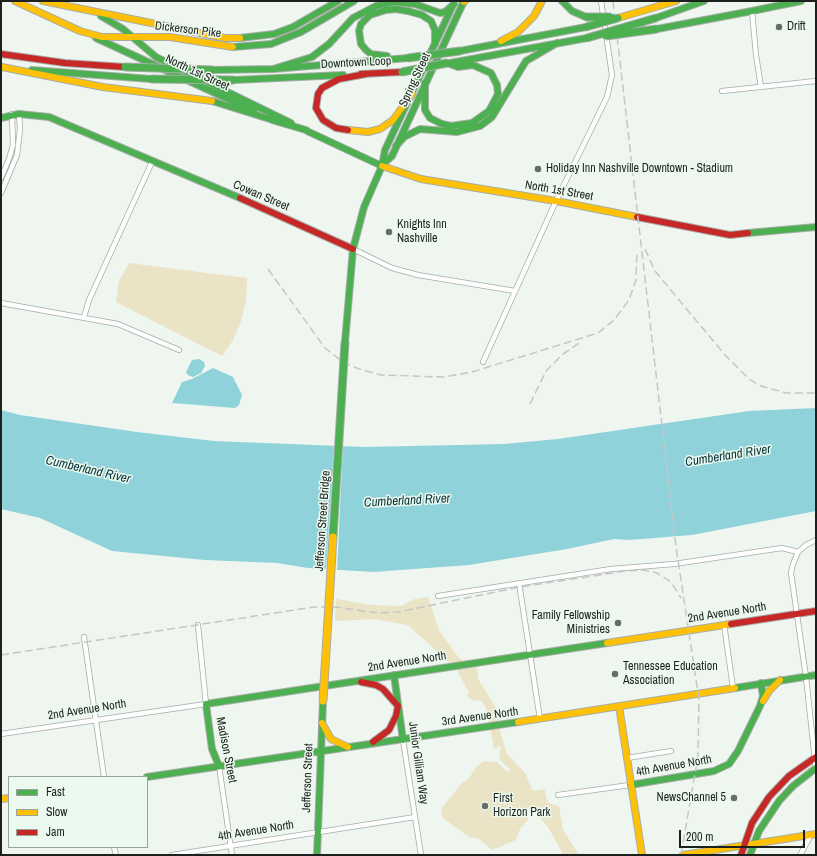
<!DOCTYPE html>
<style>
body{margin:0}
#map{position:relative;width:817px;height:856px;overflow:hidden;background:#eff6f0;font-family:"Archivo Narrow",sans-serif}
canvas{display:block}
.frame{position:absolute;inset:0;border:2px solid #1c211d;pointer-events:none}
.legend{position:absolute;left:8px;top:776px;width:140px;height:72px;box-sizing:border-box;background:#ecf9ee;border:1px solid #99a39a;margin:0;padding:5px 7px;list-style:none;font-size:12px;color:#1c211d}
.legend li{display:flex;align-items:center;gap:8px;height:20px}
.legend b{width:20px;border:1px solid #99a39a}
.scale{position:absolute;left:679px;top:830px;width:126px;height:18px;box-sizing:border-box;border:2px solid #1c211d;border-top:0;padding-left:5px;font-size:12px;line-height:14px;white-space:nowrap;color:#1c211d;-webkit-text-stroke:3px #ecf9ee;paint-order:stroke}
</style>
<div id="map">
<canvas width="817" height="856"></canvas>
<div class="frame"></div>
<ul class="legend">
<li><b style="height:5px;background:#4caf50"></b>Fast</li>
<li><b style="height:5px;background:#ffc107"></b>Slow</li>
<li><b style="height:5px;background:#c62828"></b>Jam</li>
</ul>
<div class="scale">200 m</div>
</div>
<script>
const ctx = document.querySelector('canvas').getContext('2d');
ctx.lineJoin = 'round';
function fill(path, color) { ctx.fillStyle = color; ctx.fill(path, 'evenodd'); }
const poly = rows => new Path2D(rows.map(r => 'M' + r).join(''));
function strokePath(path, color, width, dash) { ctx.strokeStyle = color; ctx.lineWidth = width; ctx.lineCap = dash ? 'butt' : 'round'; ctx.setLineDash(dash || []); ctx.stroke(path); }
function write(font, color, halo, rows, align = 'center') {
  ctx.font = font + ' "Archivo Narrow",sans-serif'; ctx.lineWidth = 3; ctx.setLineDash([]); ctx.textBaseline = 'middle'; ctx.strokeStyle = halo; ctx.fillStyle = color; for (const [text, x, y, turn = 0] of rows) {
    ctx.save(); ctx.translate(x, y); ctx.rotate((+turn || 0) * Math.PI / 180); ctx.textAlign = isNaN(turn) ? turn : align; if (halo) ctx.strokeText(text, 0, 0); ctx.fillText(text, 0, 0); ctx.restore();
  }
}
fill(poly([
 [129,263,247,278,246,300,241,322,233,340,222,356,116,302,119,281],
 [428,597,439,630,459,658,477,668,478,679,498,711,499,728,507,754,525,773,533,791,545,789,546,797,549,803,559,806,563,830,579,855,560,855,562,852,548,827,535,813,528,808,528,820,520,829,516,840,492,850,479,839,469,837,443,818,441,813,442,808,461,784,469,778,477,766,485,761,497,762,508,772,510,769,499,759,501,746,494,749,486,707,480,700,473,701,467,696,469,693,457,670,408,625,373,619,335,621,336,599,371,605,401,606,415,599]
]), '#eae3c5');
fill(poly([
 [199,359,204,362,205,366,201,373,193,377,188,375,186,372,192,360],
 [213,368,233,377,242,395,239,405,235,408,172,403,182,382,192,379],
 [816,408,816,511,692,535,629,540,614,539,567,549,469,565,373,572,308,568,277,563,205,560,112,551,40,518,1,509,1,410,20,415,137,432,214,441,365,447,504,444,558,439,749,411]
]), '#90d2da');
fill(poly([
 [334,446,343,446,337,570,326,569]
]), '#eff6f0');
const street = poly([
 [752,11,756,55,761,87],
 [722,91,816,81],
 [1,178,9,159,13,145,12,114],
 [1,193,17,155,20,129,19,114],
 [353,249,392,268,418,275,515,291],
 [1,303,118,324,179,350],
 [84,317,89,300,152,162],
 [483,362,556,201,607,97,612,75,601,1],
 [519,583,540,719],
 [438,596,611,569,674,564,782,548,798,552],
 [724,624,733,688],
 [84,637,104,777],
 [1,734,206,704,198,625],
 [403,740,421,855],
 [627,758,671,751],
 [219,766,232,855],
 [816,770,806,677,791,573,793,564,798,552,806,545,816,540],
 [558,795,630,785],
 [114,847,116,855],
 [172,855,415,817],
 [800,855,811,835]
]);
const fast = poly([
 [562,1,572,11,586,17],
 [752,11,801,1],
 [101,16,123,29,156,57,291,123],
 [656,18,704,1],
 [657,29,752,11],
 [96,38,254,111],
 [240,38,274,34,293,27,338,1],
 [233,47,271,44,301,32,354,1],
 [460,51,586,27],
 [387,56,371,54,366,50,361,44,359,31,361,24,370,15,386,10,396,9,408,11,422,15,431,21,435,30,435,44],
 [450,63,587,38],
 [273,69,312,57,329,44,353,18,376,6,394,2,415,4,440,13,445,12,454,4],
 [32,70,151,79],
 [213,70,273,69,408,58],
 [234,80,343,75],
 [425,83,425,110,430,118,442,124,451,126,472,123,489,111,498,94,497,85,491,73,473,65,458,67,447,63],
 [212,101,276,121],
 [1,118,19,114,49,117,240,198],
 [272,120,306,130],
 [307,131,382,166],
 [396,146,404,137,420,129,457,132,480,126,492,117,526,61,557,43],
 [382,165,392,156,464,1],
 [748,233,816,227],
 [345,342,353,249,364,207,382,166,385,150,453,5],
 [394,675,403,740],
 [735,688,816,675],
 [219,766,212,749,206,704,607,643],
 [147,777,518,722],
 [630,785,714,771,729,764,738,751,760,706,763,696,761,683],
 [317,855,323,701],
 [750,855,759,831,779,801,793,786,816,768]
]);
const slow = poly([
 [15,1,80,31,102,37,170,37,233,47],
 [43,1,225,38,240,38],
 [464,2,465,1],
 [618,18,676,1],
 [501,41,518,32,534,16,542,1],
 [2,67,103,87,212,101],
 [348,130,368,132,380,129,393,120,412,94],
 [382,166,421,179,556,201,637,217],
 [607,643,731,624],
 [763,701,769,691,780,680],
 [619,706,642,855],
 [518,722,735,688],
 [322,723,331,739,348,747],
 [1,799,9,798],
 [683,855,816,834]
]);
const jam = poly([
 [1,54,65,63,125,67],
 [361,74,402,72],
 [348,130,336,128,323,120,316,108,318,94,322,88,339,79,366,74],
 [240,198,353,249],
 [637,217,730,235,748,233],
 [731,624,816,611],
 [361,682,376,685,383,689,398,706,396,716,389,730,373,742],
 [741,855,752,823,769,797,789,776,816,757]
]);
strokePath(street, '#a7aca7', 6);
strokePath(fast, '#a7aca7', 8);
strokePath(slow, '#a7aca7', 8);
strokePath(jam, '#a7aca7', 8);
strokePath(street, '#fdfefd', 4.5);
strokePath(fast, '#4caf50', 6);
strokePath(slow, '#ffc107', 6);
strokePath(jam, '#c62828', 6);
strokePath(poly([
 [613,1,676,547,699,699,698,756,681,855],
 [645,249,655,271,684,306,726,356,749,379,761,386,786,393,816,393],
 [268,269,325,348,343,362,359,369,381,375,444,377,472,372,598,333,614,320,629,300,636,280,637,251],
 [530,404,546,371,562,355,579,343],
 [1,655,314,607,335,607,378,613,398,612,520,587,626,571,644,570,657,573,671,582,681,598]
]), '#c5c6c6', 1.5, [8, 4]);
const fastBridge = poly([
 [586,17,611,17],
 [586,27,618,18],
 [606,36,657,29],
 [587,38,656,18],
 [408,58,460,51],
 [125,67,213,70],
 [402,72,447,63],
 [151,79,234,80],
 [333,537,345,342]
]);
const slowBridge = poly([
 [323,701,333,537]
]);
strokePath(fastBridge, '#a7aca7', 9, []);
strokePath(slowBridge, '#a7aca7', 9, []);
strokePath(fastBridge, '#4caf50', 7);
strokePath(slowBridge, '#ffc107', 7);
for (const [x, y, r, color] of [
 [779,27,4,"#666c67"],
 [538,169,4,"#666c67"],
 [389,232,4,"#666c67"],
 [618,623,4,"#666c67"],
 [615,674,4,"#666c67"],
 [734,798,4,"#666c67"],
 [485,806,4,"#666c67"]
]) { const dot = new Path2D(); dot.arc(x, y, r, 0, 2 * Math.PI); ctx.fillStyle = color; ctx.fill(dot); strokePath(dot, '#ecf9ee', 1.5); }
write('12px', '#1c211d', '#ecf9ee', [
 ["Drift",787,27],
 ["Holiday Inn Nashville Downtown - Stadium",546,169],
 ["Knights Inn",397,225],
 ["Nashville",397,239],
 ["Family Fellowship",610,616,"right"],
 ["Ministries",610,630,"right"],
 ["Tennessee Education",623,667],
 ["Association",623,681],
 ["NewsChannel 5",726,798,"right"],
 ["First",493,799],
 ["Horizon Park",493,813]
], 'left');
write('12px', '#1c211d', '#ecf9ee', [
 ["Dickerson Pike",188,30,7],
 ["Downtown Loop",356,63,-3],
 ["North 1st Street",197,73,25],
 ["Spring Street",415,80,-65],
 ["North 1st Street",559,191,10],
 ["Cowan Street",261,196,23],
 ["Jefferson Street Bridge",323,521,-86],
 ["2nd Avenue North",727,613,-9],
 ["2nd Avenue North",407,662,-9],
 ["2nd Avenue North",87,710,-9],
 ["3rd Avenue North",480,717,-8],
 ["Madison Street",226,750,79],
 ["Junior Gilliam Way",418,763,82],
 ["4th Avenue North",674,766,-10],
 ["Jefferson Street",308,778,-88],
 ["4th Avenue North",256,831,-9]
]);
write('italic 13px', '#06343a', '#ecf9ee', [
 ["Cumberland River",728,456,-9],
 ["Cumberland River",88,470,13],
 ["Cumberland River",407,501,-3]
]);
</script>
